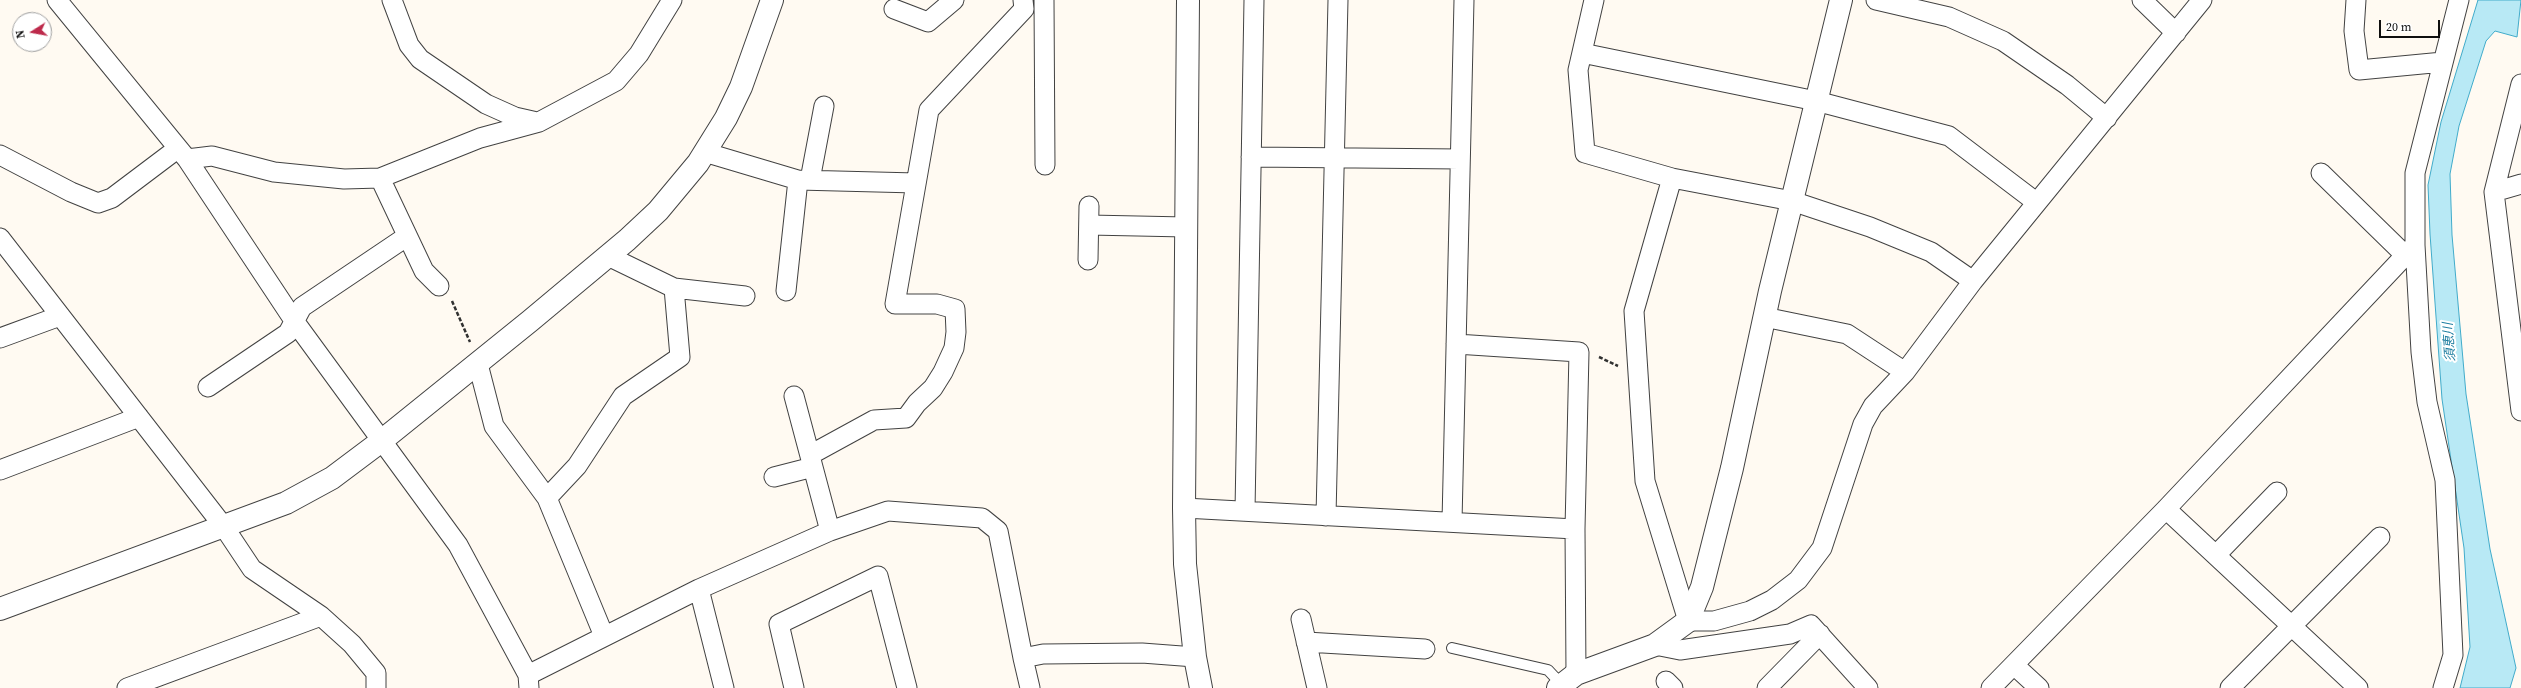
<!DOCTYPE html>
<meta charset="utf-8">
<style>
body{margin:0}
#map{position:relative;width:2521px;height:688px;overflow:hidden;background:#fffaf2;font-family:"Source Serif 4",serif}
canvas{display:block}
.north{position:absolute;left:12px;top:12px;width:40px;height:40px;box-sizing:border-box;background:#fff;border:1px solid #9f9f9f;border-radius:50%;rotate:259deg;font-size:11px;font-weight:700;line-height:16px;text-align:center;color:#0f0f0f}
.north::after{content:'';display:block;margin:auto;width:14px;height:18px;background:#bd2a4b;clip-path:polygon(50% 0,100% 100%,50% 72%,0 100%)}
.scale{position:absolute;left:2379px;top:20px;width:61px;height:18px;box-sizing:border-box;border:2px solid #0f0f0f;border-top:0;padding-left:5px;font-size:12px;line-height:14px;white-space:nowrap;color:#0f0f0f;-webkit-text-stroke:3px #fff;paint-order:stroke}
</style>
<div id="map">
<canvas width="2521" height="688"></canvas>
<div class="north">N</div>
<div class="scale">20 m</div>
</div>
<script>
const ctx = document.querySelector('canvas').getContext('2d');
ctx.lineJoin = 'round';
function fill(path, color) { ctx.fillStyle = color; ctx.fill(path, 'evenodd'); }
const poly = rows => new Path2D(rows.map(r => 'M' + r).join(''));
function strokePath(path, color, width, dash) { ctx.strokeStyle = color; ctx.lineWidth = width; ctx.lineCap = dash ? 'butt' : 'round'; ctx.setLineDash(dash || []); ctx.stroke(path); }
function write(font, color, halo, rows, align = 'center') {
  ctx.font = font + ' "Source Serif 4","Noto Sans JP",serif'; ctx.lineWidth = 4; ctx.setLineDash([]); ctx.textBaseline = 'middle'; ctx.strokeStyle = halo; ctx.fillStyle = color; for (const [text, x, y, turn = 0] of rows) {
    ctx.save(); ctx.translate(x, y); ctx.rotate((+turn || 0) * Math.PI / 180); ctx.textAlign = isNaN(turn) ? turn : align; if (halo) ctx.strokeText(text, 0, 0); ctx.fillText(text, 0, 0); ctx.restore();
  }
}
const water = poly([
 [2478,0,2521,0,2517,37,2495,31,2486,41,2459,126,2450,174,2452,235,2466,394,2490,549,2516,668,2510,688,2460,688,2470,647,2464,548,2442,399,2430,234,2428,185,2441,122,2478,0]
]);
fill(water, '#b8e9f5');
strokePath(water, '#41abca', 1);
const service = poly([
 [1452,648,1548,670,1562,685]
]);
const minor = poly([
 [57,0,187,159,295,322,458,545,528,675,529,688],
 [392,0,409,45,420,59,486,104,515,117,537,122],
 [1044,0,1045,165],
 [1594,0,1578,70,1585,153,1672,178,1792,201,1870,227,1931,252,1973,281],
 [1876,0,1949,17,2003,41,2067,85,2107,118],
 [2142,0,2176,33],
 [2356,0,2354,31,2359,70,2443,62],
 [894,9,928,22,954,0],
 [1582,53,1816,101,1949,136,2036,202],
 [2521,84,2494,192,2521,411],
 [704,152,798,180,786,291],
 [0,155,71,192,98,203,112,198,177,149],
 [1251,157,1460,159],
 [187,159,212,156,274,172,344,179,380,178,480,138,539,122,616,81,639,54,672,0],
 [2321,173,2405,255],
 [380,178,424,271,439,286],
 [1672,178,1634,311,1645,481,1688,621,1714,621,1750,611,1772,600,1798,580,1822,548,1863,424,1873,406,1905,372,1973,281,2202,0],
 [798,180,916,183],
 [810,180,824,106],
 [2494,192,2521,184],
 [1089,225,1186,227],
 [0,238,224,527,252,569,321,616,352,644,376,673,376,688],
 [1088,260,1089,206],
 [674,288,745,296],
 [1764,317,1847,334,1905,372],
 [0,338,60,316],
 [1456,344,1579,352,1575,529,1576,674],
 [478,364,494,426,547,498,604,636],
 [208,387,288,333,302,307,406,237],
 [794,396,830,531],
 [810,455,874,420,906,418,917,403,933,388,943,372,954,348,956,332,955,309,937,304,895,304,929,110,1024,9,1023,0],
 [0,470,139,417],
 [774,477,813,467],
 [547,498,577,466,623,396,680,357,674,288,608,256],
 [1184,508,1575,529],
 [2166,509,2358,688],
 [1245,511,1254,0],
 [1326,516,1338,0],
 [1452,522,1464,0],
 [2216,555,2277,492],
 [699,589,724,688],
 [1301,619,1317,688],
 [1306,642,1425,649],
 [1655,645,1680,650,1790,634,1811,625,1868,688],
 [1023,658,1030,688],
 [2014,665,2039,688],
 [528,675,699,589,830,531,888,511,982,518,998,531,1023,658,1043,654,1142,653,1195,657],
 [1666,681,1673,688],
 [127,688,321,616],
 [794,688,779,624,878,576,907,688],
 [1767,688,1820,634],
 [1991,688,2166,509,2415,245],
 [2230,688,2380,537],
 [2443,688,2453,655,2445,480,2427,402,2421,352,2415,245,2415,173,2459,0]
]);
const tertiary = poly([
 [1188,0,1184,508,1185,564,1195,657,1201,688],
 [0,609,286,503,332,478,380,442,530,321,627,240,658,211,698,163,726,118,741,87,772,0],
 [1558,688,1576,674,1655,645,1688,621,1702,587,1732,468,1770,291,1841,0]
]);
strokePath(service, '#424242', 12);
strokePath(minor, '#424242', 21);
strokePath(tertiary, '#424242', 24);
strokePath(poly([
 [452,301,470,342],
 [1599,357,1618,366]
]), '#313131', 2.5, [4, 2]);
strokePath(service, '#fff', 10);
strokePath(minor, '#fff', 19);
strokePath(tertiary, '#fff', 22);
write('italic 13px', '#1b7c9f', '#fff', [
 ["須恵川",2450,342,-94]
]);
</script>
